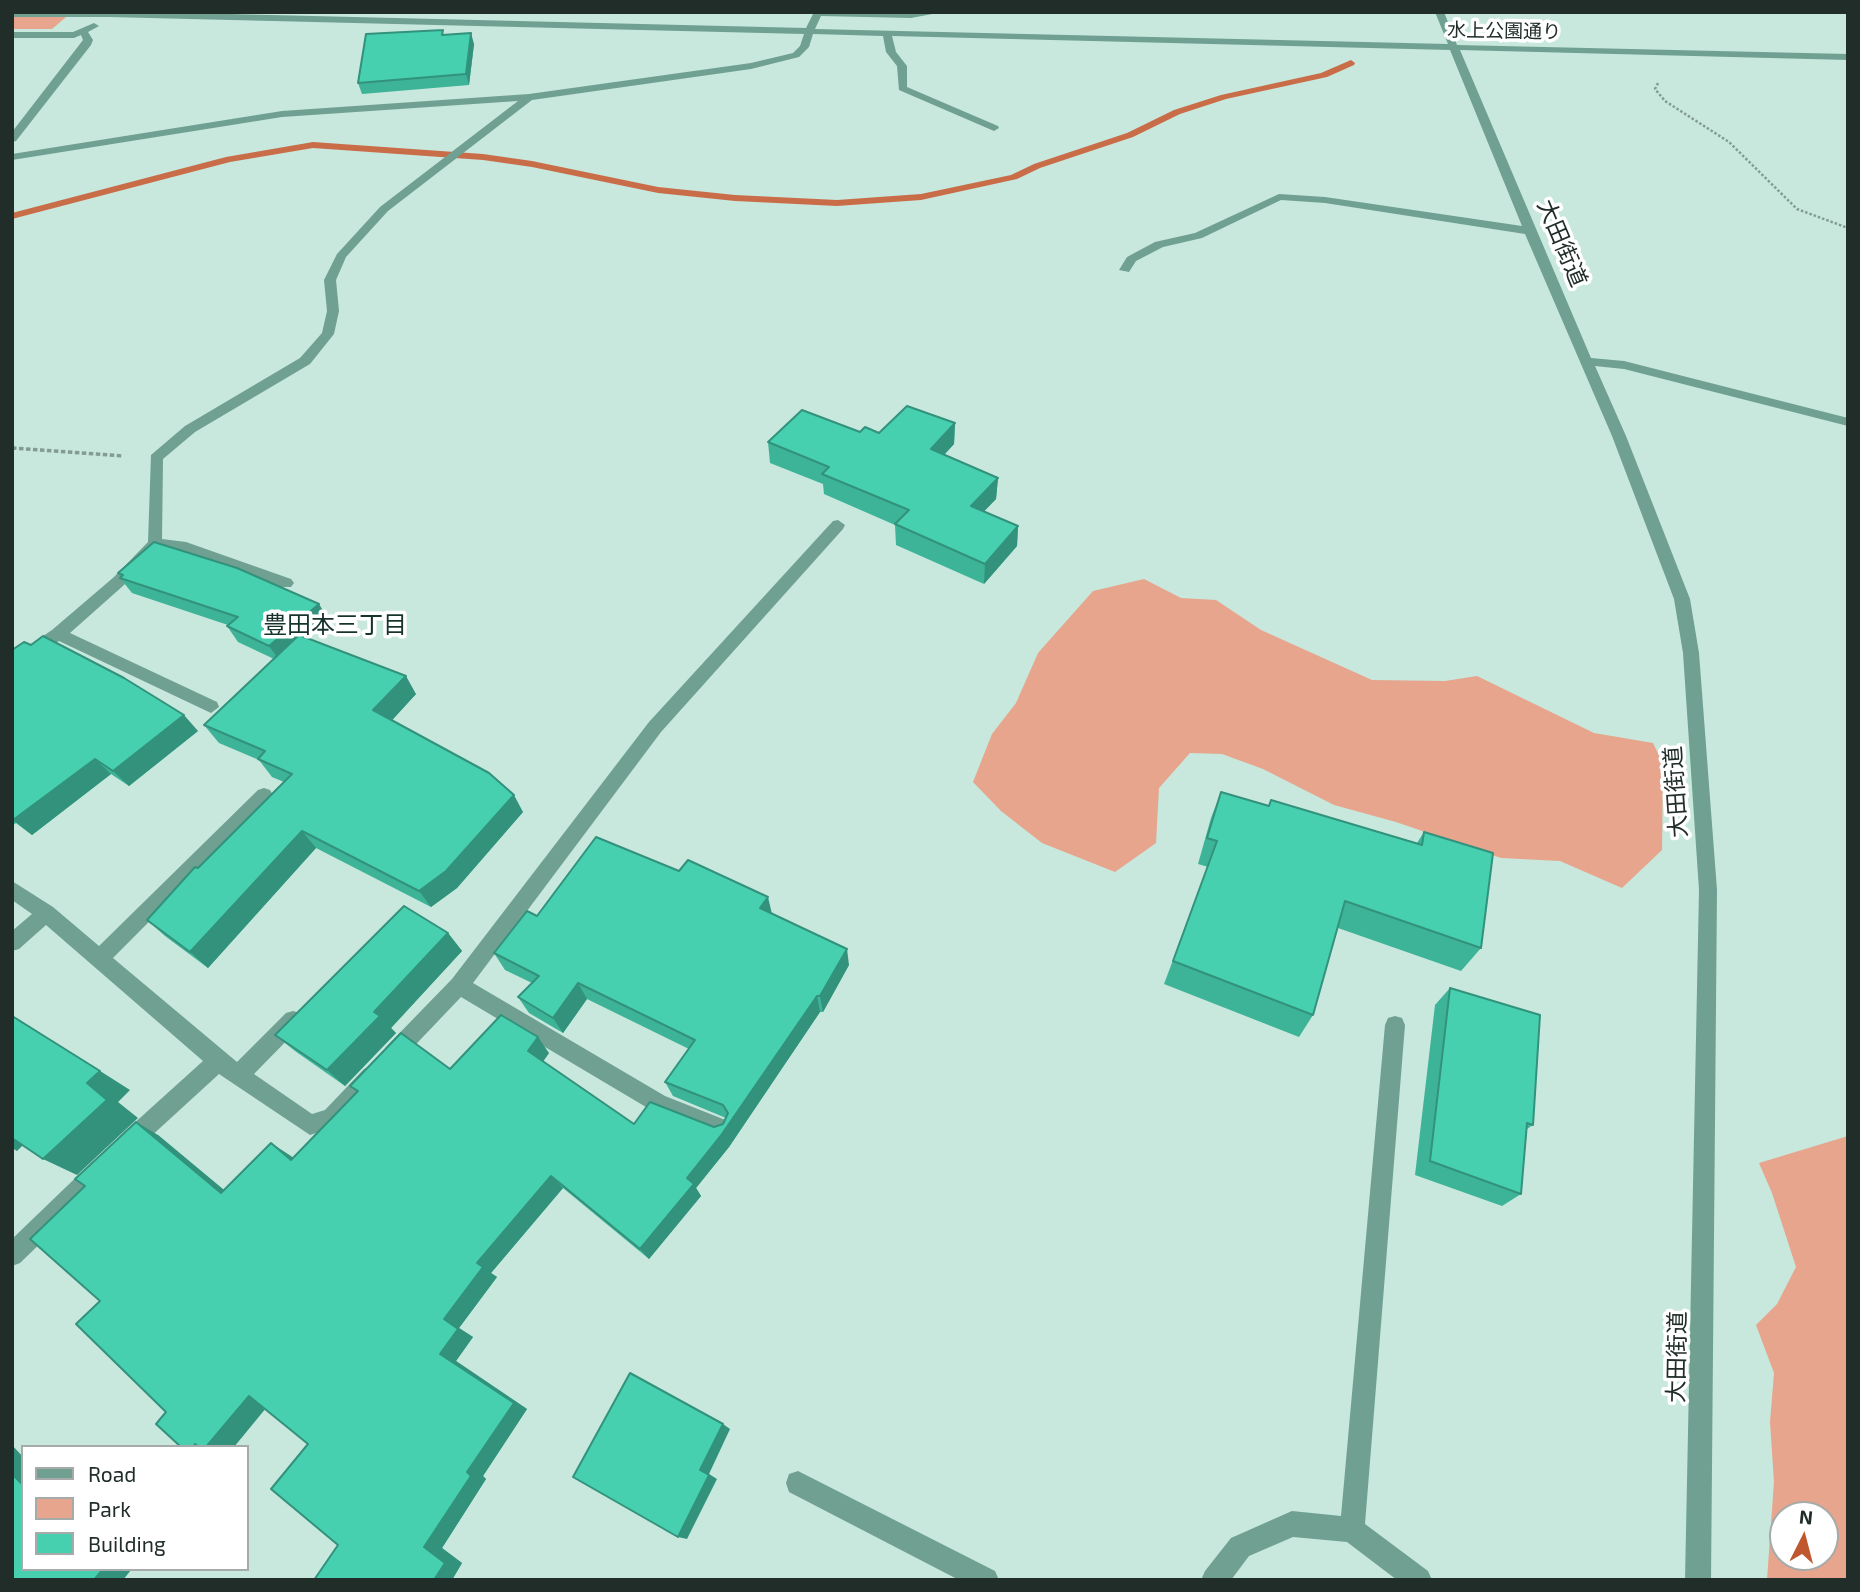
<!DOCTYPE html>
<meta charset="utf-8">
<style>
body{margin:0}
#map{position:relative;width:1860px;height:1592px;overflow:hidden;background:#c8e7dd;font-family:"Exo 2",sans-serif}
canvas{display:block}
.frame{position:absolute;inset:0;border:14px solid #202d29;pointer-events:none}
.legend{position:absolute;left:21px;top:1445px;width:228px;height:126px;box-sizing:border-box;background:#fff;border:2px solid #a6aba9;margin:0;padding:9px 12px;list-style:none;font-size:21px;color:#202d29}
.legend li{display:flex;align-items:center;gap:14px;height:35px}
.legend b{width:35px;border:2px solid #a6aba9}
.north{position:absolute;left:1769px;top:1501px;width:70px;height:70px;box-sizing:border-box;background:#fff;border:2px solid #a6aba9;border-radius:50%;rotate:6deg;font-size:19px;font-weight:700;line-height:28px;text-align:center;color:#202d29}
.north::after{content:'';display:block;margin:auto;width:24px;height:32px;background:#bf582e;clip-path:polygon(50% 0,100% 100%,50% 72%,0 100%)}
</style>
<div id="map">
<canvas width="1860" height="1592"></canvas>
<div class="frame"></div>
<ul class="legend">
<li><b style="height:9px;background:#6fa092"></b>Road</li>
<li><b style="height:19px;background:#e6a58c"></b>Park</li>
<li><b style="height:19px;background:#47d0b0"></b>Building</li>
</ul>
<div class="north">N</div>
</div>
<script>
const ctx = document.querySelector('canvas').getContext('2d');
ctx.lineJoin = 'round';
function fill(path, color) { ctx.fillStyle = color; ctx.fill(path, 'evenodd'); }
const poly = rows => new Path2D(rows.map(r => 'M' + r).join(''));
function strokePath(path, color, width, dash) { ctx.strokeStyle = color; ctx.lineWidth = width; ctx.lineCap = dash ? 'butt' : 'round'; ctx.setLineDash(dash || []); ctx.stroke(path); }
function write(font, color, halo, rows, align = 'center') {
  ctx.font = font + ' "Exo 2","Noto Sans JP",sans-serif'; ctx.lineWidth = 7; ctx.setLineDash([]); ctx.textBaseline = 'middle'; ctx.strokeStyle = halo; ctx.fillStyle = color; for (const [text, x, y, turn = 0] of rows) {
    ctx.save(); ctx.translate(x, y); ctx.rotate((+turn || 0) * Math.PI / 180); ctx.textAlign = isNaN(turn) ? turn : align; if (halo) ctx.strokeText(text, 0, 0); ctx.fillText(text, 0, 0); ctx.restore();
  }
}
fill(poly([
 [12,12,72,12,52,29,12,29],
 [1144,579,1181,598,1216,600,1261,630,1372,680,1445,681,1477,676,1594,733,1653,743,1663,764,1662,850,1622,888,1560,861,1501,858,1396,822,1334,805,1263,769,1222,754,1190,753,1159,788,1156,843,1115,872,1042,843,1001,811,973,782,992,734,1016,703,1038,653,1093,591],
 [1848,1136,1848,1580,1767,1580,1774,1482,1770,1422,1774,1373,1756,1325,1777,1304,1796,1267,1772,1193,1759,1163],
 [1783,1515,1825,1515,1825,1557,1783,1557]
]), '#e6a58c');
fill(poly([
 [1351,60,1355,63,1354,65,1327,77,1226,99,1180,114,1133,137,1040,168,1017,179,921,200,837,206,735,201,658,193,532,167,483,160,313,148,230,162,12,219,12,213,226,157,313,142,483,154,532,161,658,187,735,195,837,200,921,194,1011,175,1034,164,1127,133,1174,110,1221,95,1321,73,1351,60]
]), '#c96d49');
strokePath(poly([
 [1658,83,1655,89,1665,101,1729,142,1797,209,1848,228]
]), '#839b93', 2.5, [2.5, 2]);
strokePath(poly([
 [12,448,123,456]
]), '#839b93', 3.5, [4.5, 2.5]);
fill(poly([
 [12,12,148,12,806,28,814,12,943,12,911,18,821,16,815,29,1448,44,1435,12,1444,12,1457,45,1848,54,1848,60,1460,50,1591,358,1624,361,1848,418,1848,426,1624,369,1595,366,1626,436,1690,599,1699,653,1717,890,1711,1580,1685,1580,1699,890,1683,653,1674,599,1612,436,1525,234,1325,203,1281,200,1202,238,1163,247,1136,261,1129,272,1119,270,1127,257,1155,242,1195,233,1279,194,1325,197,1522,226,1450,50,892,36,896,52,907,66,907,87,998,126,999,128,994,131,899,90,897,66,886,52,883,36,813,34,809,47,799,57,751,69,532,100,388,211,346,257,336,280,339,311,334,334,310,364,195,432,163,459,162,539,186,542,291,579,294,583,291,587,281,587,180,551,158,548,124,585,70,633,217,702,219,707,211,713,59,641,12,671,12,657,52,630,114,577,148,542,151,455,185,426,300,358,322,333,327,311,324,280,337,254,380,207,518,101,282,117,12,160,12,154,282,111,529,94,751,63,793,53,800,46,804,34,109,17,12,17,12,12],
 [94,23,99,26,88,32,93,40,91,45,16,141,12,142,12,132,83,40,81,35,74,38,12,38,12,32,73,32,94,23],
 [838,520,845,525,843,529,661,732,473,983,665,1096,728,1121,732,1128,728,1135,721,1138,651,1110,461,997,400,1061,393,1064,386,1061,383,1054,386,1047,452,979,649,722,833,521,838,520],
 [264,788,270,790,273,795,270,800,113,958,237,1062,286,1013,293,1011,300,1013,303,1020,300,1027,254,1074,312,1114,325,1110,364,1069,371,1066,378,1069,381,1076,378,1083,338,1126,310,1135,219,1074,136,1150,128,1154,120,1150,117,1143,120,1136,203,1061,46,925,19,949,12,951,12,931,32,914,12,900,12,881,53,907,99,946,258,790,264,788],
 [1395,1016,1402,1018,1405,1025,1365,1524,1428,1571,1432,1580,1397,1580,1347,1542,1293,1537,1249,1556,1231,1580,1201,1580,1205,1571,1231,1538,1292,1511,1341,1516,1385,1025,1388,1018,1395,1016],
 [100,1159,108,1162,111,1170,108,1178,20,1263,12,1266,12,1239,92,1162,100,1159],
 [798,1471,995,1571,999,1580,959,1580,789,1492,786,1483,789,1474,798,1471]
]), '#6fa092');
fill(poly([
 [445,35,474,44,469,85,362,94,358,83],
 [955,423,954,444,944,455,998,478,996,499,984,511,1018,526,1017,546,984,584,896,545,895,525,824,494,823,484,770,463,768,442,879,433],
 [118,573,328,619,306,638,416,694,392,720,523,812,457,888,431,907,316,848,208,968,165,936,147,920,284,782,272,777,259,760,219,743,204,725,274,659,238,642,227,626,228,625,132,593,120,578,121,577],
 [12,650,198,731,129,786,111,774,32,835,16,823,12,826],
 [1221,792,1268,806,1271,800,1417,843,1424,832,1481,948,1461,971,1338,928,1313,1015,1299,1037,1164,984,1208,867,1198,864,1211,818],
 [772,913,849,965,823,1012,820,1012,729,1147,696,1188,701,1196,649,1259,563,1188,491,1273,497,1277,459,1328,473,1337,456,1361,527,1409,483,1476,486,1479,442,1548,462,1563,452,1580,314,1580,338,1545,308,1444,265,1409,166,1412,100,1301,85,1186,158,1135,224,1190,293,1158,357,1092,350,1086,549,1053,543,1061,634,1124,714,1127,723,1124,726,1118,673,1096,665,1082,689,1049,587,999,563,1033,529,1013,518,997,532,983,505,970,494,953,537,916],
 [448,933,462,951,391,1028,396,1033,345,1086,295,1051,275,1035],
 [1450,988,1533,1125,1527,1129,1521,1194,1502,1206,1415,1175,1435,1005]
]), '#3db397');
fill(poly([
 [471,33,474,44,469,85,466,74],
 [955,423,954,444,931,469,931,449],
 [998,478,996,499,970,526,971,506],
 [1018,526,1017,546,984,584,985,564],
 [319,604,328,619,280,661,269,646],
 [406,676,416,694,385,728,373,710],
 [184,715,198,731,129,786,113,771],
 [95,759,111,774,32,835,13,820],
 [514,795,523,812,457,888,431,907,419,891],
 [302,831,316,848,208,968,190,952],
 [768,897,772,914,760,908],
 [448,933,462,951,391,1028,396,1033,345,1086,327,1070,374,1012],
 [847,949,849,965,823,1012,820,996],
 [578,983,587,999,563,1033,553,1018],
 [817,996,820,1012,729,1147,696,1188,701,1196,649,1259,640,1249,687,1178],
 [12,1015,130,1090,118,1102,138,1118,77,1175,43,1159],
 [538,1037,549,1053,540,1066,528,1051],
 [136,1122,158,1135,242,1205,221,1193],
 [12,1135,26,1142,17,1151,12,1148],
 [271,1143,291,1156,310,1172,291,1160],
 [551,1176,563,1188,491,1273,497,1277,459,1328,473,1337,456,1361,527,1409,483,1476,486,1479,442,1548,462,1563,452,1580,434,1580,424,1547,440,1354,444,1319,477,1263],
 [249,1396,271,1402,234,1447,193,1447],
 [723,1424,730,1429,709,1474,717,1479,687,1539,678,1537,700,1470],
 [12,1445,23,1457,23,1485,12,1474],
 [103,1569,131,1569,131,1570,123,1580,94,1580]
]), '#32927b');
const building = poly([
 [443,30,442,35,471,33,466,74,358,83,366,34,443,30],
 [907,406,955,423,931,449,998,478,971,506,1018,526,985,564,895,524,909,510,822,474,829,467,768,442,802,410,860,432,865,427,879,433,907,406],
 [154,542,237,568,319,604,269,646,227,626,238,617,120,578,123,575,118,573,154,542],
 [299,635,406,676,373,710,489,773,514,795,446,871,419,891,302,831,190,952,147,920,195,867,198,868,292,774,258,759,265,751,204,725,299,635],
 [43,636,124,678,184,715,113,771,95,759,13,820,12,819,12,650,24,642,31,645,43,636],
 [1221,792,1269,806,1271,800,1422,845,1424,832,1493,853,1481,948,1345,901,1313,1015,1173,961,1217,841,1207,838,1221,792],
 [596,837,679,871,688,860,768,897,760,908,847,949,820,996,817,996,722,1134,687,1178,694,1184,640,1249,551,1176,477,1263,483,1267,444,1319,458,1329,440,1354,514,1403,467,1472,471,1476,424,1547,445,1563,434,1580,314,1580,338,1545,271,1489,308,1444,249,1396,206,1447,198,1447,195,1444,193,1447,181,1447,156,1424,166,1412,76,1324,100,1301,30,1239,85,1186,75,1179,136,1122,221,1193,271,1143,291,1160,358,1091,350,1086,401,1033,450,1069,501,1015,538,1037,528,1051,634,1124,650,1102,714,1127,723,1124,728,1113,723,1105,665,1082,695,1040,578,983,553,1018,518,997,539,976,494,953,527,911,537,916,596,837],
 [404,906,448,933,374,1012,380,1016,327,1070,275,1035,404,906],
 [1450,988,1540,1015,1533,1125,1527,1123,1521,1194,1430,1161,1450,988],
 [12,1016,100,1071,87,1083,107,1100,43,1159,12,1138,12,1016],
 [630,1373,723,1424,700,1470,709,1475,678,1537,573,1477,630,1373],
 [12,1474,23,1485,23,1569,103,1569,94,1580,12,1580,12,1474]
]);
fill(building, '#47d0b0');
strokePath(building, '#32927b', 2);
write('19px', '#202d29', '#fff', [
 ["水上公園通り",1504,31,1]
]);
write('23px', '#202d29', '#fff', [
 ["大田街道",1562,243,67],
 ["大田街道",1676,792,-94],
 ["大田街道",1677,1357,-89]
]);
write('24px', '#18332c', '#fff', [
 ["豊田本三丁目",335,625]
]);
</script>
